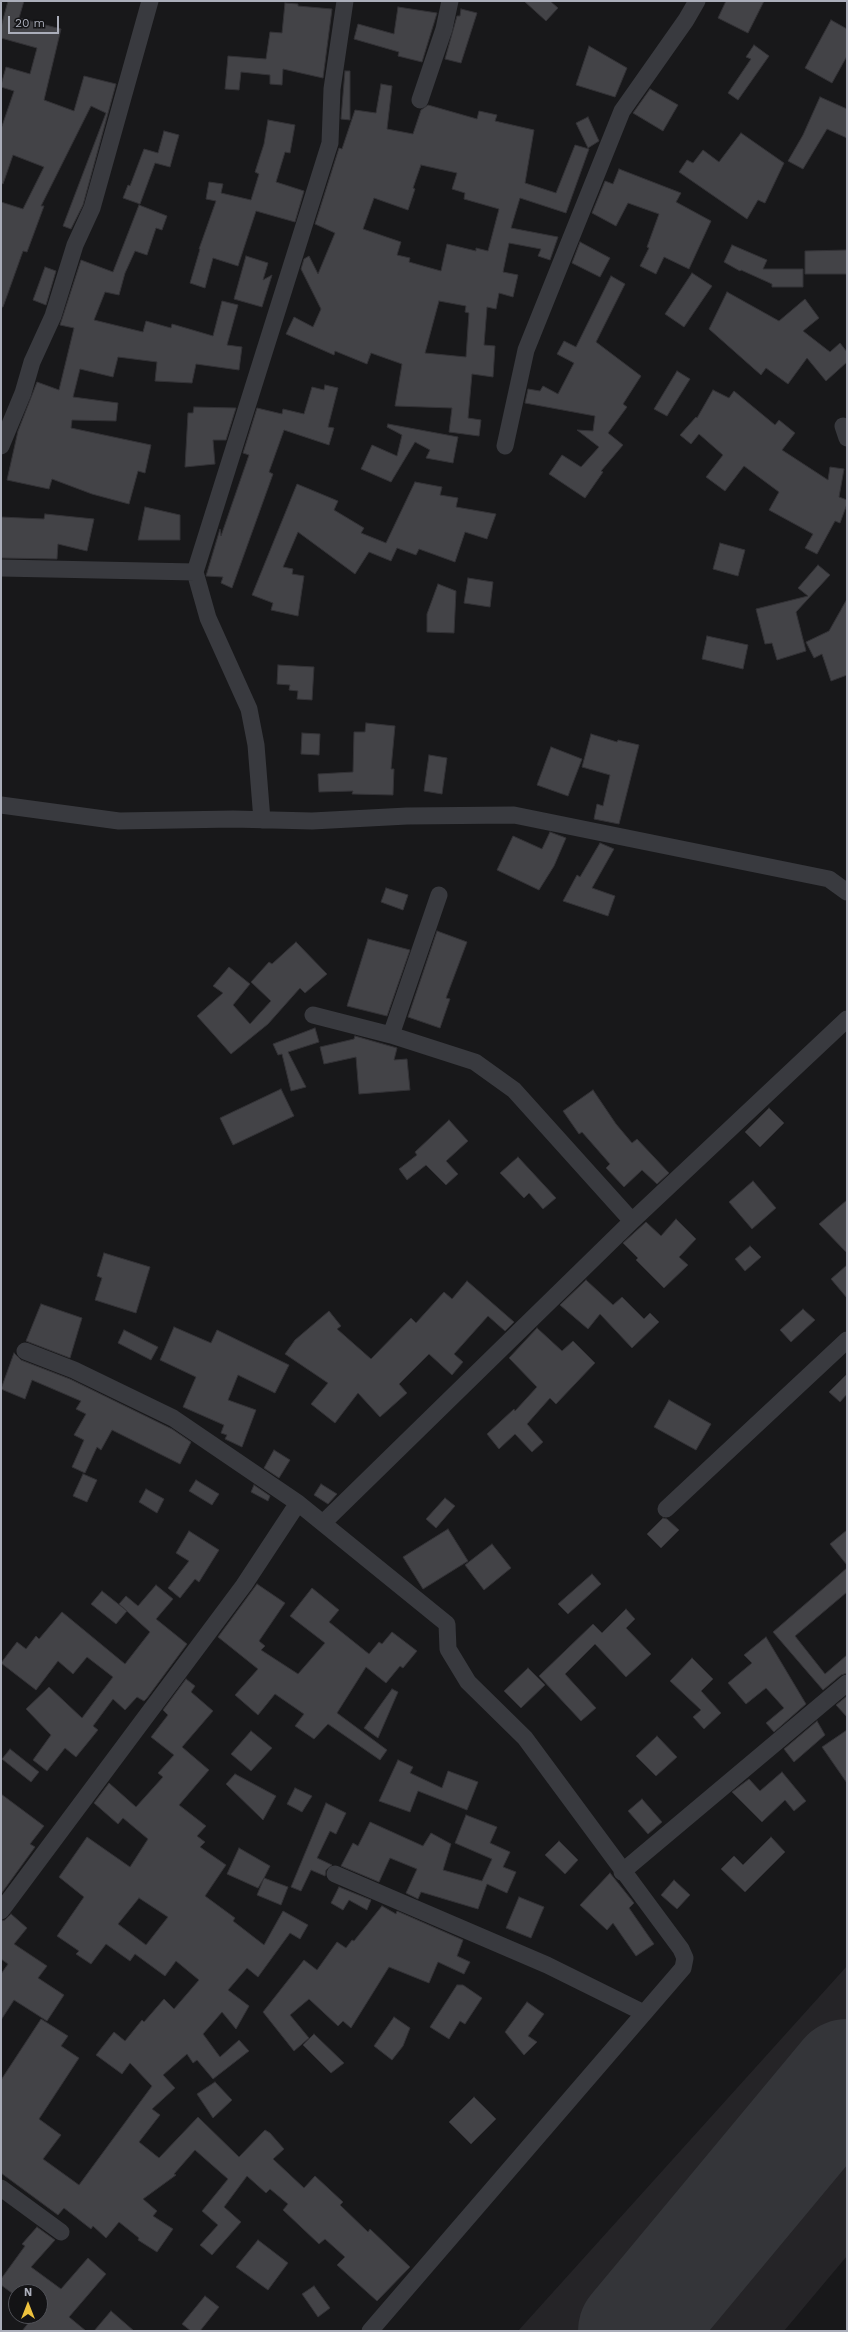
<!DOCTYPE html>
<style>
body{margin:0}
#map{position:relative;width:848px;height:2332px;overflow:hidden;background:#18181a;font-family:"Work Sans",sans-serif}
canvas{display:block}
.frame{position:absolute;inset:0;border:2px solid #abaeba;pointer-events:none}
.north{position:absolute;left:8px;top:2284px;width:40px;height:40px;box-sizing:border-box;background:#131315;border:1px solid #505157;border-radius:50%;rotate:0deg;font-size:11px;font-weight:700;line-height:16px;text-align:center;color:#abaeba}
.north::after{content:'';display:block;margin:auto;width:14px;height:18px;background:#eec23d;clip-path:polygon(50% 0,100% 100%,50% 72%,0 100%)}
.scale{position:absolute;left:8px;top:16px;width:51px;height:18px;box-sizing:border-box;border:2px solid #abaeba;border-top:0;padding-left:5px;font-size:12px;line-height:14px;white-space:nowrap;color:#abaeba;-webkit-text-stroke:3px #131315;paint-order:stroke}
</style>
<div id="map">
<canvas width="848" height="2332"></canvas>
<div class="frame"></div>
<div class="north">N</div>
<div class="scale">20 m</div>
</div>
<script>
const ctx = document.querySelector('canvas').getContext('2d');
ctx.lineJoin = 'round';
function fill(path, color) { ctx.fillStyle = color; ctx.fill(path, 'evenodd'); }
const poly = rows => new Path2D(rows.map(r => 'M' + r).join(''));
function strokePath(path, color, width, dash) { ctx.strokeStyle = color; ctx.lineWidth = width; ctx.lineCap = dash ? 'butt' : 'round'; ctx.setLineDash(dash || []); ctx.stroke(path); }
fill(poly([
 [847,1966,847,2256,784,2331,518,2331]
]), '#252427');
strokePath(poly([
 [635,2331,847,2076]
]), '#343539', 114);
const building = poly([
 [8,1,24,1,19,18,61,29,44,100,74,111,84,76,116,84,83,205,71,229,63,226,106,113,91,106,41,206,44,206,27,252,23,251,3,307,1,307,1,202,23,209,44,167,13,155,3,184,1,183,1,129,14,91,1,87,1,85,6,67,30,74,37,48,1,38,1,27,8,1],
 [524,1,550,1,558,8,546,21,524,1],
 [726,1,764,1,748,33,718,18,726,1],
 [285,3,298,4,298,6,332,9,323,78,283,69,282,85,270,84,270,75,241,72,239,90,225,89,228,56,266,59,270,32,282,33,285,3],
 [398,7,437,13,422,62,398,56,399,52,354,39,358,24,394,34,398,7],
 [461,9,477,13,461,63,445,59,457,16,460,16,461,9],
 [831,20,847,29,847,56,832,83,805,68,831,20],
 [754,45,769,56,738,100,728,93,751,59,746,57,754,45],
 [589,46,627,68,615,97,576,85,589,46],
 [345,71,350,71,350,120,341,119,345,71],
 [381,84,392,86,387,129,413,134,421,110,428,105,477,119,479,111,497,115,495,121,534,130,525,183,556,193,575,145,589,149,566,213,520,198,511,228,558,237,550,260,538,256,541,249,509,243,503,272,518,275,513,297,499,293,496,309,487,307,484,345,495,346,493,377,472,374,468,418,481,420,479,436,449,432,452,408,395,406,402,364,371,353,367,364,335,351,334,355,286,334,294,317,313,327,321,309,301,269,304,259,309,256,318,274,335,233,315,224,339,148,342,149,355,110,376,113,381,84],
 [421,165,457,173,452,189,465,193,464,199,499,209,488,251,476,248,476,251,447,244,441,271,409,262,410,258,397,255,401,242,363,229,374,198,408,210,415,189,413,188,421,165],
 [439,301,466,306,465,312,469,313,466,357,425,353,439,301],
 [650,89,678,105,663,131,633,113,650,89],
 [820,97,847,109,847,138,827,129,803,169,788,161,803,135,820,97],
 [588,117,599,141,588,148,576,123,588,117],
 [268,120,295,125,290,153,285,152,276,182,304,191,295,222,256,211,238,266,213,258,205,288,190,283,200,249,199,249,216,201,206,199,209,182,223,184,221,193,251,200,259,174,255,172,264,144,268,120],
 [164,131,179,135,170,167,155,163,140,204,123,198,128,185,130,186,144,149,158,153,164,131],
 [741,133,784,163,765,203,758,200,747,219,679,172,687,160,693,163,703,150,719,162,741,133],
 [619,169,681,193,676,202,711,221,689,269,664,257,656,274,640,266,649,248,647,247,659,214,628,203,616,226,592,213,605,181,613,184,619,169],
 [139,205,167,216,162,230,156,228,147,255,135,251,125,273,119,295,105,292,94,320,143,332,146,321,171,328,172,324,213,336,222,301,238,305,227,345,242,347,239,370,196,364,192,383,155,381,157,362,118,357,113,377,80,369,73,397,118,403,116,421,72,420,71,428,151,445,145,473,138,471,129,504,92,494,52,479,49,489,7,480,18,431,37,382,59,390,74,328,60,325,81,260,113,272,139,205],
 [580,242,610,258,600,277,572,263,580,242],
 [732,245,767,260,763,269,803,269,803,287,772,287,772,284,741,270,740,271,724,262,732,245],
 [847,250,847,274,805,274,805,251,847,250],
 [246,256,268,263,263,280,272,275,262,307,234,299,246,256],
 [45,267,56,271,46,305,33,300,45,267],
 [692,273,712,286,684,327,665,314,692,273],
 [611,276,625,284,596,342,641,376,623,404,627,407,608,433,623,445,601,471,603,472,585,498,549,474,562,455,581,467,599,447,577,430,593,431,595,416,525,403,528,389,540,391,543,386,558,394,574,363,557,354,564,341,576,347,611,276],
 [727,292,779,321,805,299,819,318,803,331,830,352,840,343,847,352,847,362,826,381,807,358,788,384,766,368,761,375,709,329,727,292],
 [677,371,690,379,667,416,654,409,677,371],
 [325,385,338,388,328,427,334,428,329,445,284,430,269,472,273,474,232,588,221,583,223,577,206,576,220,529,221,536,249,455,243,453,257,408,282,414,283,409,304,414,312,387,324,390,325,385],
 [713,390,729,398,734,391,775,425,779,420,795,433,782,450,828,480,830,467,844,469,839,497,847,500,847,504,840,523,835,521,817,554,805,548,813,534,769,510,779,492,744,466,725,491,706,477,723,455,699,434,691,444,680,435,696,417,697,418,713,390],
 [194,407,236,408,226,440,213,440,215,464,185,467,188,413,193,413,194,407],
 [388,424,458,437,453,463,426,458,430,450,415,442,391,482,361,469,372,445,397,456,402,435,387,427,388,424],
 [415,482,442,487,440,495,458,498,456,507,496,514,487,539,465,532,455,562,419,549,416,555,397,548,391,561,369,552,355,574,298,532,283,567,293,569,292,574,304,576,298,616,271,610,273,603,252,595,297,484,338,501,334,510,364,528,361,533,386,543,415,482],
 [145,507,180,515,180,540,138,540,145,507],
 [45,514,94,519,87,551,58,544,57,559,1,558,1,517,44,519,45,514],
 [720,543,745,550,738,576,713,569,720,543],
 [818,565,830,575,796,612,806,651,777,660,772,643,765,644,756,609,808,596,798,588,818,565],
 [468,578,493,582,490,607,464,603,468,578],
 [438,584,456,591,454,633,427,632,427,614,438,584],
 [847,599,847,675,831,681,822,654,814,658,806,642,829,631,847,599],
 [707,636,748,645,743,669,702,659,707,636],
 [278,665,314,667,312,700,297,699,298,691,289,690,290,685,277,684,278,665],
 [366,723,395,726,391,769,394,769,393,795,352,794,353,791,319,792,318,774,353,772,354,732,365,732,366,723],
 [302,733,320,734,319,755,301,754,302,733],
 [591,734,617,742,618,740,639,745,619,824,594,819,597,804,603,806,610,775,582,767,591,734],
 [551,747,582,759,568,796,537,785,551,747],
 [429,755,447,758,442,794,424,791,429,755],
 [550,832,566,838,554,866,539,890,497,870,513,836,542,849,550,832],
 [600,843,614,849,592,888,615,896,608,916,563,901,577,875,580,877,600,843],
 [386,888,408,895,403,910,381,902,386,888],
 [437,931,467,942,446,998,450,999,440,1028,408,1017,437,931],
 [368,939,410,950,387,1016,347,1006,368,939],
 [296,942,327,974,305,993,300,988,268,1024,231,1054,197,1016,223,993,213,986,229,967,250,984,233,1005,250,1024,271,1001,251,982,269,962,272,964,296,942],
 [315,1028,319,1042,288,1052,306,1087,291,1091,282,1054,278,1055,273,1044,315,1028],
 [355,1036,397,1048,394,1060,407,1059,410,1090,359,1094,356,1057,324,1064,320,1047,354,1039,355,1036],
 [281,1089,294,1116,233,1145,220,1118,281,1089],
 [593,1090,616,1124,632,1143,637,1139,669,1173,657,1184,642,1170,624,1187,606,1168,610,1164,582,1132,579,1134,563,1111,593,1090],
 [769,1108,784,1123,760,1147,745,1132,769,1108],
 [449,1120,468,1141,446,1161,458,1174,446,1185,426,1165,407,1180,399,1169,417,1155,415,1152,449,1120],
 [518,1157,556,1198,543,1209,529,1193,524,1198,500,1173,518,1157],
 [753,1181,776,1208,752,1229,729,1202,753,1181],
 [847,1200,847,1253,819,1224,847,1200],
 [676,1219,696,1239,679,1257,688,1265,664,1288,636,1260,638,1258,623,1243,646,1222,661,1236,676,1219],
 [750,1246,761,1257,745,1271,735,1259,750,1246],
 [104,1253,150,1267,136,1313,95,1300,102,1278,97,1276,104,1253],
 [847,1265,847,1298,831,1279,847,1265],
 [586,1280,613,1305,622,1297,644,1319,650,1313,659,1322,632,1348,600,1314,588,1329,560,1305,586,1280],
 [467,1281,514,1322,505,1331,488,1316,454,1354,463,1362,452,1375,429,1354,399,1384,407,1393,380,1417,358,1393,335,1423,311,1404,328,1383,285,1354,295,1340,329,1311,341,1326,337,1329,371,1359,411,1318,416,1323,444,1292,452,1299,467,1281],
 [41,1304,82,1318,70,1358,26,1341,41,1304],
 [803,1309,815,1320,791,1342,780,1330,803,1309],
 [174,1327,211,1343,217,1330,289,1365,275,1393,238,1375,228,1400,256,1410,242,1447,225,1439,227,1435,221,1433,224,1425,183,1407,196,1377,160,1360,174,1327],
 [537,1328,562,1351,573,1341,595,1363,556,1404,550,1398,527,1424,543,1442,532,1452,515,1434,499,1449,487,1434,514,1409,515,1411,537,1387,509,1358,537,1328],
 [124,1330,158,1347,151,1360,118,1343,124,1330],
 [14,1353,21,1360,70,1379,172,1429,191,1442,180,1464,112,1430,101,1450,97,1447,85,1473,72,1467,84,1440,74,1435,86,1414,76,1409,81,1401,32,1380,25,1399,1,1389,14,1353],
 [847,1374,847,1394,840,1402,829,1392,847,1374],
 [669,1400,711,1424,696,1450,654,1427,669,1400],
 [274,1450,290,1460,279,1478,264,1468,274,1450],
 [83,1474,97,1480,87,1502,73,1496,83,1474],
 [196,1480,219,1494,212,1505,189,1491,196,1480],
 [321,1484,337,1494,328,1504,314,1495,321,1484],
 [254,1485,270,1496,268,1501,251,1492,254,1485],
 [146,1489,164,1499,157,1513,139,1502,146,1489],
 [445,1498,455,1506,436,1528,426,1519,445,1498],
 [663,1518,667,1519,679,1530,661,1548,647,1534,663,1518],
 [448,1529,468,1561,423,1589,403,1557,448,1529],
 [847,1530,847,1565,830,1544,847,1530],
 [189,1531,219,1550,199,1582,195,1579,180,1598,168,1588,189,1561,176,1553,189,1531],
 [492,1544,511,1568,484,1590,465,1565,492,1544],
 [847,1568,847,1592,795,1636,825,1674,847,1655,847,1673,841,1675,823,1690,773,1632,847,1568],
 [592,1574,601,1584,568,1614,558,1604,592,1574],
 [257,1584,285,1603,259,1641,265,1646,261,1650,298,1674,325,1643,290,1616,312,1588,339,1610,329,1622,369,1654,379,1642,382,1644,392,1632,417,1651,403,1668,400,1666,386,1683,366,1667,337,1713,387,1750,380,1760,328,1724,314,1739,295,1726,304,1714,275,1694,258,1715,235,1695,258,1669,218,1637,257,1584],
 [156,1585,173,1599,156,1619,187,1644,147,1698,144,1701,137,1697,125,1710,113,1699,93,1726,98,1730,76,1757,65,1748,47,1771,33,1760,51,1735,26,1709,49,1687,82,1718,113,1677,87,1657,73,1674,58,1661,36,1690,1,1663,17,1642,26,1649,36,1636,39,1639,62,1612,125,1664,150,1632,119,1604,126,1596,138,1606,156,1585],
 [102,1591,127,1611,116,1624,91,1604,102,1591],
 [626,1609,635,1619,626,1628,651,1654,626,1677,595,1644,565,1674,596,1708,581,1721,539,1676,593,1624,602,1633,626,1609],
 [766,1637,806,1704,774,1732,766,1723,784,1708,766,1688,746,1704,728,1683,752,1663,744,1655,766,1637],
 [692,1658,713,1679,701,1691,721,1713,704,1729,693,1717,701,1710,670,1681,692,1658],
 [528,1668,545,1685,521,1708,504,1691,528,1668],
 [186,1679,195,1686,191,1692,213,1711,182,1747,209,1770,179,1805,206,1826,197,1836,205,1842,200,1847,226,1865,205,1896,235,1918,233,1921,264,1945,283,1911,308,1925,300,1939,290,1933,258,1977,247,1968,228,1990,249,2006,236,2029,222,2012,203,2034,220,2057,239,2040,249,2051,213,2079,197,2060,193,2063,187,2054,163,2075,175,2088,152,2109,160,2115,139,2142,159,2158,198,2117,239,2157,265,2130,270,2133,284,2149,273,2159,304,2188,315,2176,343,2202,340,2205,368,2232,370,2229,410,2267,377,2301,337,2265,345,2257,325,2239,319,2244,283,2210,288,2204,270,2189,266,2193,247,2176,224,2207,241,2222,212,2255,200,2245,218,2225,202,2211,228,2179,195,2150,174,2174,176,2175,143,2199,157,2211,153,2216,173,2229,157,2252,138,2240,139,2238,119,2222,106,2238,93,2226,91,2229,64,2208,58,2215,1,2173,1,2080,41,2019,68,2036,61,2046,79,2058,39,2119,61,2135,43,2159,79,2185,152,2086,130,2063,122,2074,96,2055,114,2032,125,2041,142,2020,144,2022,164,1999,174,2009,199,1980,176,1961,165,1976,135,1954,130,1961,106,1944,91,1964,76,1954,79,1951,57,1936,84,1897,59,1877,87,1837,130,1867,148,1839,123,1818,118,1824,94,1803,109,1783,136,1807,163,1777,158,1773,174,1755,151,1737,168,1715,163,1710,186,1679],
 [139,1898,168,1917,146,1945,118,1924,139,1898],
 [392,1689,398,1692,378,1738,364,1728,392,1689],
 [847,1696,847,1717,836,1705,847,1696],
 [817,1721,825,1735,794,1762,784,1749,817,1721],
 [847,1730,847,1783,822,1747,847,1730],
 [251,1731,272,1748,251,1771,231,1754,251,1731],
 [657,1736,677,1757,656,1776,636,1756,657,1736],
 [10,1749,39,1772,31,1782,2,1759,10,1749],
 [398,1760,413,1767,410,1773,442,1788,448,1771,478,1782,467,1810,418,1791,410,1812,379,1801,398,1760],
 [782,1772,806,1801,794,1811,785,1800,762,1822,732,1792,749,1779,760,1791,782,1772],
 [235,1774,276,1796,263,1820,226,1784,235,1774],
 [295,1788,312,1796,302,1812,287,1804,295,1788],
 [1,1794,44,1826,30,1844,35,1847,1,1894,1,1794],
 [642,1799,662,1822,648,1834,628,1811,642,1799],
 [326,1803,346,1813,336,1834,330,1831,317,1858,332,1865,326,1870,325,1876,311,1870,301,1891,291,1887,326,1803],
 [466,1815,497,1827,490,1843,510,1852,503,1867,516,1872,507,1893,487,1884,478,1909,421,1892,418,1899,406,1893,417,1869,390,1858,379,1882,341,1866,353,1843,358,1846,370,1822,423,1846,431,1833,451,1844,443,1870,482,1881,492,1859,455,1843,466,1815],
 [771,1837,785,1852,745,1892,721,1869,734,1856,743,1865,771,1837],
 [559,1841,578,1860,565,1874,545,1855,559,1841],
 [239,1848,270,1866,264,1878,288,1887,281,1905,257,1895,264,1878,258,1888,227,1874,239,1848],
 [610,1873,634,1903,629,1908,654,1944,636,1956,613,1923,607,1930,580,1905,610,1873],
 [674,1880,690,1895,677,1909,661,1895,674,1880],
 [339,1887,371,1900,367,1910,349,1900,343,1910,331,1903,339,1887],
 [519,1897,544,1907,531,1938,506,1928,519,1897],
 [382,1906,396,1914,397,1911,463,1940,457,1956,470,1962,464,1974,438,1962,429,1983,389,1967,351,2028,343,2021,338,2026,309,1999,290,2015,309,2038,294,2051,263,2012,304,1960,317,1970,337,1942,346,1948,352,1940,354,1941,382,1906],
 [11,1914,27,1928,14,1944,47,1966,38,1978,64,1995,47,2021,14,2000,1,2020,1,1974,8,1964,1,1959,1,1921,5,1920,11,1914],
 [457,1985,463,1985,482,1998,465,2024,460,2021,449,2039,430,2027,457,1985],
 [527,2002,544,2014,528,2036,537,2042,524,2055,505,2032,527,2002],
 [394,2017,410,2028,403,2046,392,2060,374,2046,394,2017],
 [314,2034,344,2063,331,2073,303,2045,314,2034],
 [215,2082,232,2100,213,2118,197,2094,215,2082],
 [474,2097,496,2119,471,2144,449,2122,474,2097],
 [37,2227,55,2240,31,2267,61,2289,88,2258,106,2274,69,2317,86,2331,22,2331,34,2316,40,2316,40,2292,16,2292,16,2296,1,2285,1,2279,25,2246,22,2244,37,2227],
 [258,2240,288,2263,268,2290,236,2267,258,2240],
 [314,2286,330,2308,318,2317,302,2294,314,2286],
 [205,2296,219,2307,200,2331,191,2331,182,2324,205,2296],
 [111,2311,134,2331,94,2331,111,2311]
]);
fill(building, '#434347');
strokePath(building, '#333236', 1);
strokePath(poly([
 [420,100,444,29,450,1],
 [843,426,847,438],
 [1,446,23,393,32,362,53,316,75,245,92,208,150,1],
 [505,446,526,350,622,111,686,20,697,1],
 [1,568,195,572],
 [1,805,119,821,233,819,312,821,407,816,514,815,829,879,847,892],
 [262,820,256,745,249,709,208,618,195,572,330,143,332,89,345,1],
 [313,1015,391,1035,475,1062,514,1090,632,1221],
 [391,1035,439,895],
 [25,1351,74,1370,173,1418,298,1503,447,1624,448,1649,468,1682,525,1738,681,1949,685,1958,683,1968,370,2331],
 [666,1509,847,1340],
 [323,1523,632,1221,847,1019],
 [622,1872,847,1683],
 [335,1874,547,1965,644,2013],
 [1,1911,244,1585,298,1503],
 [1,2188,61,2232]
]), '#393a3f', 17);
</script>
